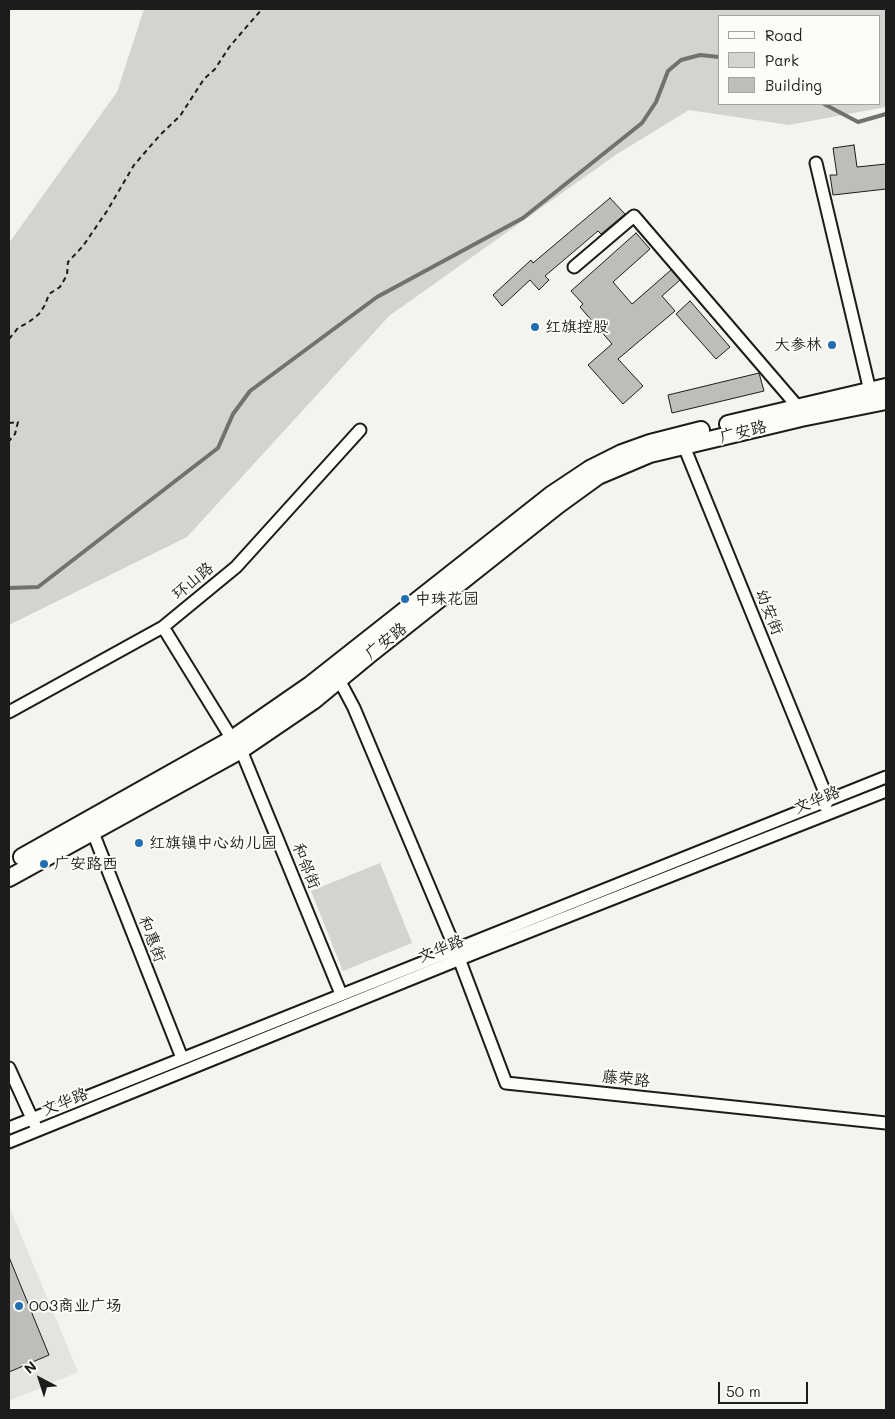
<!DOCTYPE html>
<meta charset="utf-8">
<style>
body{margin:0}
#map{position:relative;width:895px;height:1419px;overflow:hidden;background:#f4f3ee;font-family:Mali,sans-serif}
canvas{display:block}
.frame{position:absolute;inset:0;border:10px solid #1c1c1c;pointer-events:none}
.legend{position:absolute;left:718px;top:15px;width:162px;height:90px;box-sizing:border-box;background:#fdfcf7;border:1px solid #a3a29f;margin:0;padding:6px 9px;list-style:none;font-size:15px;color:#1c1c1c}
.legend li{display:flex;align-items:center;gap:10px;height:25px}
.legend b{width:25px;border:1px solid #a3a29f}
.north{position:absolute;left:15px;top:1354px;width:50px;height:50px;-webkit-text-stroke:4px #fdfcf7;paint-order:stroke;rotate:320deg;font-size:14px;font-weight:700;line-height:20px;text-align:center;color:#1c1c1c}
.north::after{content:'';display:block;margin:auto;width:18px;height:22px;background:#1c1c1c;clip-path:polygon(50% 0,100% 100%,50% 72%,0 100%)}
.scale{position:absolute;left:718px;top:1382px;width:90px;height:22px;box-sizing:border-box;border:2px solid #1c1c1c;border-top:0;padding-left:6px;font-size:15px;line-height:18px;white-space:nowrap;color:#1c1c1c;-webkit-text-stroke:4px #fdfcf7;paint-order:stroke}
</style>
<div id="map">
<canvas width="895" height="1419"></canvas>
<div class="frame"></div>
<ul class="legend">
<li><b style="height:6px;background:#fdfcf7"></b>Road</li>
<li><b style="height:14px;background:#d4d3cf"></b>Park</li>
<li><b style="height:14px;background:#bebdba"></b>Building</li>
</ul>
<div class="north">N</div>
<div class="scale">50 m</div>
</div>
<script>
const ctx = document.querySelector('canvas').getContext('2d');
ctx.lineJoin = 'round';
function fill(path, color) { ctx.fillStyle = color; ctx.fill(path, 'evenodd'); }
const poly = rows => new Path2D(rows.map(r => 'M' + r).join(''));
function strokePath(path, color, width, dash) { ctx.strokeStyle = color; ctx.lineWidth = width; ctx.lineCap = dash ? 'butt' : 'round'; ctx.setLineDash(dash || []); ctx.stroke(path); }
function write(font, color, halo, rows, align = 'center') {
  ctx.font = font + ' Mali,"LXGW WenKai TC",sans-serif'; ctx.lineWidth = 4; ctx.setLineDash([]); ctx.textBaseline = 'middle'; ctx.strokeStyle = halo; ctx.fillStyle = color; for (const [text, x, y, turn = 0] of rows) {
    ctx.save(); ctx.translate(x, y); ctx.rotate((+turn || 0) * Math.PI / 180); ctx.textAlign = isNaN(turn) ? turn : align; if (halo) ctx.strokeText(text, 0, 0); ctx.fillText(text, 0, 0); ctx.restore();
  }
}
fill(poly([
 [9,1206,78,1372,9,1401]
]), '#e4e3de');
fill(poly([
 [144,9,886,9,886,107,789,125,689,110,617,154,389,316,187,537,9,625,9,243,117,92],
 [719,16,879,16,879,104,719,104],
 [380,863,412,943,343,971,311,891]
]), '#d4d3cf');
strokePath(poly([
 [824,104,858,122,886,114],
 [9,588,38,587,218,448,233,414,250,391,377,297,523,218,642,123,656,102,668,71,681,60,700,55,719,57]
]), '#72716f', 4);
const building = poly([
 [854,145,857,167,886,164,886,189,833,195,830,175,837,175,833,148,854,145],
 [610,198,625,214,601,234,598,231,545,276,549,280,539,290,530,280,502,306,493,295,531,260,533,263,610,198],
 [636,233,650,249,613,282,632,304,671,270,680,280,662,296,675,311,618,359,643,386,623,404,588,365,612,344,580,307,583,304,571,291,636,233],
 [690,301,730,347,716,359,676,314,690,301],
 [759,373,764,391,672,413,668,395,759,373],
 [9,1257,49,1355,9,1372,9,1257]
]);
fill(building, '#bebdba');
strokePath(building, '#1c1c1c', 1);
const street = poly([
 [816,163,870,391],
 [574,267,634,216,798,407,800,414],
 [681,439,828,800,825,806],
 [163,627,232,739,241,750,341,994],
 [336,674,354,708,455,948,506,1083,886,1123],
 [9,712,163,627,236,567,360,430],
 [90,825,182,1058],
 [9,1068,35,1125],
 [9,1128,886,777],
 [9,1142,480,951,886,791]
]);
const secondary = poly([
 [728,424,886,387],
 [22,857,232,739,310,685,551,495,590,469,622,453,650,443,701,430],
 [9,878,241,750,313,701,370,654,558,505,598,476,650,454,801,418,886,401]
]);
strokePath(street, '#1c1c1c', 15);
strokePath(secondary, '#1c1c1c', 20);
strokePath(poly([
 [9,339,18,328,29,322,39,314,45,305,49,294,60,287,67,275,68,262,83,246,107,211,134,165,161,134,180,116,204,79,215,69,230,46,262,9],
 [9,423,18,422,15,434,9,441]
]), '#1c1c1c', 2, [5, 4]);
strokePath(street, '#fdfcf7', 11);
strokePath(secondary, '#fdfcf7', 16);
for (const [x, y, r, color] of [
 [535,327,5,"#1f6fb2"],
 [832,345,5,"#1f6fb2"],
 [405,599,5,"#1f6fb2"],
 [139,843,5,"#1f6fb2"],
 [44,864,5,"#1f6fb2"],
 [19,1306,5,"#1f6fb2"]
]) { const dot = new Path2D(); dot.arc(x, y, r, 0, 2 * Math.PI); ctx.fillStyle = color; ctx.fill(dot); strokePath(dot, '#fdfcf7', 2); }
write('16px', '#1c1c1c', '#fdfcf7', [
 ["红旗控股",545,327],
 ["大参林",822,345,"right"],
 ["中珠花园",415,599],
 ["红旗镇中心幼儿园",149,843],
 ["广安路西",54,864],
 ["003商业广场",29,1306]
], 'left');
write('16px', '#1c1c1c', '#fdfcf7', [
 ["广安路",743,432,-14],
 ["环山路",193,581,-40],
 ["幼安街",769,612,68],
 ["广安路",386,641,-38],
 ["文华路",817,800,-22],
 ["和邻街",306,866,68],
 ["和惠街",152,939,69],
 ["文华路",441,949,-22],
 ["藤荣路",626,1079,6],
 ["文华路",65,1102,-22]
]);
</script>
